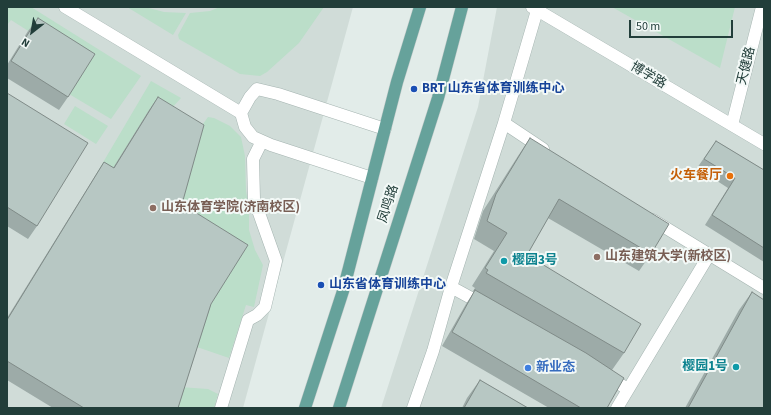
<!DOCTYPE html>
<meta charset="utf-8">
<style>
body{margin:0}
#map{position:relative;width:771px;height:415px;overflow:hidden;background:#e2ece9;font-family:"Source Sans 3",sans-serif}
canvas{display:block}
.frame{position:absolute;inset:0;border:8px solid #223e3a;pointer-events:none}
.north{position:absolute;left:12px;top:12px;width:40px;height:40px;-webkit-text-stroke:3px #f3f9f7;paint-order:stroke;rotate:211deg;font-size:11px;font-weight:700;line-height:16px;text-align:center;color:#223e3a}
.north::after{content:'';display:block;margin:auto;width:14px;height:18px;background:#223e3a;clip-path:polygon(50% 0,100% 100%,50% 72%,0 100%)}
.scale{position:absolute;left:629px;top:20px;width:104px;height:18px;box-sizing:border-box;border:2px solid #223e3a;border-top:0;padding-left:5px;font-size:12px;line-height:14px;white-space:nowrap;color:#223e3a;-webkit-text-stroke:3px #f3f9f7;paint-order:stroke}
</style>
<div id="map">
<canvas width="771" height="415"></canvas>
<div class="frame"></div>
<div class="north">N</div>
<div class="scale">50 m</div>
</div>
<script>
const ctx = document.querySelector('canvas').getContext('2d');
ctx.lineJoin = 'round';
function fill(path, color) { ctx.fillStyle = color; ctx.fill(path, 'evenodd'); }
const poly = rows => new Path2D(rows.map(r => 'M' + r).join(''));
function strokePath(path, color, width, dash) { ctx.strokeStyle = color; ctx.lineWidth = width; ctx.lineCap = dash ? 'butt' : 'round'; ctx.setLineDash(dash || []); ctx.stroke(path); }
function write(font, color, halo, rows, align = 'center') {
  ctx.font = font + ' "Source Sans 3","Noto Sans SC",sans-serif'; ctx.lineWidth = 4; ctx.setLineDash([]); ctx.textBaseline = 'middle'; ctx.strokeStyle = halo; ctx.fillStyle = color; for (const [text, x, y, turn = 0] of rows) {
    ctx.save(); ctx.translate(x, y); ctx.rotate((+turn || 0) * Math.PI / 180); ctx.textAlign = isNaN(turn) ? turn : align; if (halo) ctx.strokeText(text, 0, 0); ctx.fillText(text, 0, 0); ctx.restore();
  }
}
fill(poly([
 [7,7,353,7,243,408,7,408],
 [497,7,764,7,764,408,381,408,478,107]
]), '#d0dcd8');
fill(poly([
 [7,7,31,7,141,76,111,119,69,94,85,67,11,20,7,25],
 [127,7,145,7,164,12,186,13,173,35],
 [220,7,324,7,299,43,267,72,260,76,240,74,179,39,178,35,190,13,210,11],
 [612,7,735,7,720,68],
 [151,81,181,98,104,182,95,176],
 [75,106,108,126,96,144,64,124],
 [208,117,214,118,230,126,241,137,245,156,246,191,249,209,249,230,255,250,263,265,254,307,246,305,229,358,194,346,173,218,200,128],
 [180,387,208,389,218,394,214,408,173,408]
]), '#bbdec9');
const minor = poly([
 [65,7,241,113,245,127,253,137,271,145,372,178],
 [532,7,764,144],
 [241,113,250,97,257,89,278,94,385,129],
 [504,123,538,7],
 [732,125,762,7],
 [653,220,764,288],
 [451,287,504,123,543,149],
 [607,377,628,389],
 [221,408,248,320,257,315,265,307,276,261,254,199,253,159,262,141],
 [413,408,433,351,451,287,484,305],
 [617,408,709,255]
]);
const major = poly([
 [305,408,343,291,397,82,420,7],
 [339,408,438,98,462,7]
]);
strokePath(minor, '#a5b4b1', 13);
strokePath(major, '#c1c9c8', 13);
strokePath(minor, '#fff', 12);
strokePath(major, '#66a29b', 12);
fill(poly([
 [38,18,68,97,59,110,7,78,7,65,28,31],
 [7,93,37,226,28,239,7,226],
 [158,97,182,204,211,304,178,408,53,408,7,380,7,318,95,176,104,162,113,168,149,110],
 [530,138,651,254,639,271,548,218,527,255,624,353,612,370,607,408,549,408,442,346,466,304,474,292,473,291,475,288,472,286,494,251,474,239,483,211,518,156],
 [716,141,764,170,764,262,705,225,728,188,697,168],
 [752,292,764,408,685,408,739,310],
 [480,380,528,408,462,408,467,398]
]), '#9daba8');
const building = poly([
 [38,18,95,54,68,97,11,61,38,18],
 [7,93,88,143,37,226,7,207,7,93],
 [158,97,204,125,182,204,248,245,211,304,178,408,84,408,7,361,7,320,104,162,114,168,158,97],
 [530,138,669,224,651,254,559,199,527,255,641,324,624,353,486,273,488,270,485,268,507,233,487,221,496,194,530,138],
 [716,141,764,170,764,248,712,215,735,178,704,159,716,141],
 [475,290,586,353,624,378,607,408,581,408,452,332,475,290],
 [752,292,764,300,764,408,688,408,752,292],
 [480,380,528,408,464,408,480,380]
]);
fill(building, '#b7c7c3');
strokePath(building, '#808b88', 1);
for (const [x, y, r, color] of [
 [414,89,4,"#1a4fb4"],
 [730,176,4,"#e8710a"],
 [153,208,4,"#8d6e63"],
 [597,257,4,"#8d6e63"],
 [504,261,4,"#0f9aa8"],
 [321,285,4,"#1a4fb4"],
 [736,367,4,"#0f9aa8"],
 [528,368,4,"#3f7fe0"]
]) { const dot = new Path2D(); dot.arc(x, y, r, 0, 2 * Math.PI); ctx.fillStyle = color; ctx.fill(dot); strokePath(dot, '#f3f9f7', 1.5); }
write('13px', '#223e3a', '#f3f9f7', [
 ["天健路",747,66,-76],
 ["博学路",648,76,31],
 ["凤鸣路",389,204,-72]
]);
write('bold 13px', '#164399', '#f3f9f7', [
 ["BRT 山东省体育训练中心",422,89],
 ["山东省体育训练中心",329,285]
], 'left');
write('bold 13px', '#c56008', '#f3f9f7', [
 ["火车餐厅",722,176]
], 'right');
write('bold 13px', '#785e54', '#f3f9f7', [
 ["山东体育学院(济南校区)",161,208],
 ["山东建筑大学(新校区)",605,257]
], 'left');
write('bold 13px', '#0d838f', '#f3f9f7', [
 ["樱园3号",512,261],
 ["樱园1号",728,367,"right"]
], 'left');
write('bold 13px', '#366cbe', '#f3f9f7', [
 ["新业态",536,368]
], 'left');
</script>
